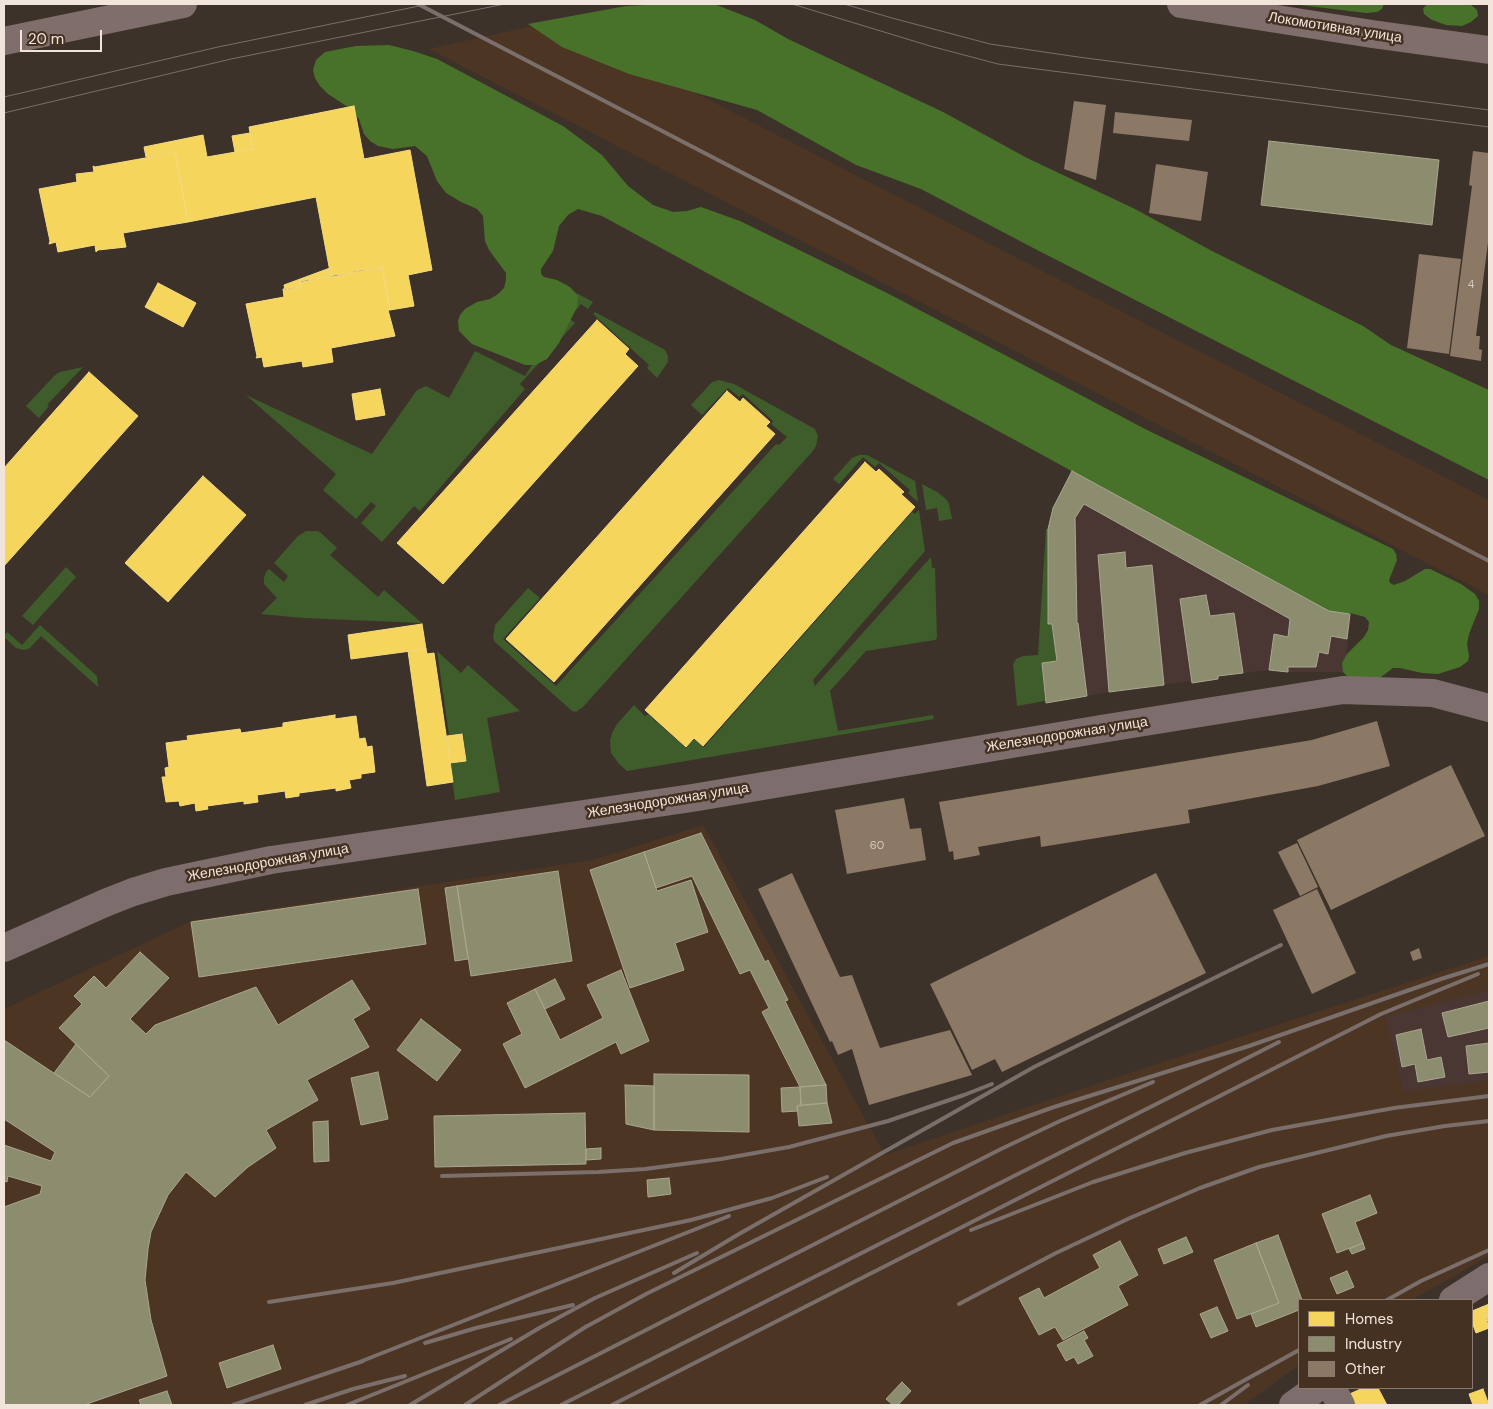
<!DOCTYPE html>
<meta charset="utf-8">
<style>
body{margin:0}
#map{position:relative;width:1493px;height:1409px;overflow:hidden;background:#3d322a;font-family:"DM Sans",sans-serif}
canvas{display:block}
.frame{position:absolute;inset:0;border:5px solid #f1e4db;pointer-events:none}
.legend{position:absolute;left:1298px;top:1299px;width:175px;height:90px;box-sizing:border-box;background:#453122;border:1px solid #8a796c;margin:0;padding:6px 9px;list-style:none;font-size:15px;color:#f1e4db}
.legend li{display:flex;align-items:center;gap:10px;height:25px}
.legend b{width:25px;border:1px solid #8a796c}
.scale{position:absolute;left:20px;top:30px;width:82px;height:22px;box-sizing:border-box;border:2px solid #f1e4db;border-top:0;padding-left:6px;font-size:15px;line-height:18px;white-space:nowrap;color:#f1e4db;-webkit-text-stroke:4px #453122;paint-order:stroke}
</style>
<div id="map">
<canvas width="1493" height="1409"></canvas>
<div class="frame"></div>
<ul class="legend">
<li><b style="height:14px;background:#f6d55c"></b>Homes</li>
<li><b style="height:14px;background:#8c8c6e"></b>Industry</li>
<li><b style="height:14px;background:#8b7865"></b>Other</li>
</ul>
<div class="scale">20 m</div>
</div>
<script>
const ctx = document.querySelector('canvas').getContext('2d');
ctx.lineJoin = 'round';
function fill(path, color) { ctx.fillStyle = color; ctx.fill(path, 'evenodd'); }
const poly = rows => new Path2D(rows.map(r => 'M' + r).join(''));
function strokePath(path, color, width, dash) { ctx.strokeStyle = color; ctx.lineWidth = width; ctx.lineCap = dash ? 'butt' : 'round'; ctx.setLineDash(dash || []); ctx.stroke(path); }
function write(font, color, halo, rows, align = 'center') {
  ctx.font = font + ' "DM Sans",sans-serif'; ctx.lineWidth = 5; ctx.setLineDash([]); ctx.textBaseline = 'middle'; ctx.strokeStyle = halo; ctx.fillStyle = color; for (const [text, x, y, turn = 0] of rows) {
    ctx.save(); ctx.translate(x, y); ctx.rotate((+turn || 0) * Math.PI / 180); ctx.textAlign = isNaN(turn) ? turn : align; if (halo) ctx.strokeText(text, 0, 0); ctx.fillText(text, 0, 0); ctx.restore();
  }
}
fill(poly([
 [555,21,1489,500,1489,595,429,49],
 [703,825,885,1155,1108,1080,1489,956,1489,1256,1412,1300,1299,1300,1299,1365,1244,1405,4,1405,4,1009,194,920,593,860]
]), '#4d3524');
fill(poly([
 [1072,471,1330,610,1351,613,1344,672,1288,672,1269,670,1218,676,1218,679,1192,683,1191,681,1109,692,1046,703,1042,663,1057,661,1052,624,1048,624,1048,529,1053,508],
 [1489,990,1489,1080,1404,1092,1386,1017]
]), '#4a3733');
fill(poly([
 [571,290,593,302,588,309,581,304,569,318,575,323,520,384,525,389,420,511,414,506,382,542,361,523,376,506,371,502,356,519,323,490,336,474,246,395,372,454,417,390,426,386,449,398,475,351,525,376,558,324],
 [595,312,665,350,668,356,668,362,657,378,647,368,649,365,593,314],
 [83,367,47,405,49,406,39,418,26,406,54,376,60,372],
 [719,380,734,384,815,429,818,436,816,446,812,452,583,707,576,712,572,711,495,642,493,638,495,625,528,588,540,598,503,639,556,686,776,444,779,445,787,437,771,424,773,421,743,394,739,397,728,388,702,415,691,405,712,382],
 [859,455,867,455,915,481,918,502,908,493,910,490,879,463,875,467,863,457,839,484,833,479,852,458],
 [922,484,937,492,946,499,949,504,952,519,939,521,937,508,926,510],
 [919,510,925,551,813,680,815,686,931,557,932,568,935,568,937,638,935,640,866,651,830,691,838,731,933,715,934,719,627,771,619,764,611,753,610,740,613,731,617,724,634,705,645,716,648,714,686,748,694,739,704,747,912,512,915,514],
 [1046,529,1048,529,1048,624,1052,624,1057,661,1042,664,1045,701,1017,706,1013,664,1016,659,1023,656,1038,655],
 [306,531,318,531,321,533,337,548,330,555,378,597,384,590,422,623,303,618,261,614,277,598,264,584,264,578,266,572,269,569,284,582,288,576,274,563,298,536],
 [66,567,76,577,33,625,22,616],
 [40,625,97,676,98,687,41,636,30,648,24,650,16,648,4,637,7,632,22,645],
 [437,651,461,673,468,665,520,711,487,718,500,792,455,800,450,764,466,761,463,733,449,735]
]), '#3f5c2b');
fill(poly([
 [664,4,714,4,755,20,788,39,943,112,1027,158,1135,209,1212,251,1363,326,1391,345,1489,390,1489,480,1039,251,921,189,856,165,757,110,629,74,562,47,528,24,626,6],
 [1292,4,1384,4,1382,9,1377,12,1366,13],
 [1427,4,1470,4,1477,10,1478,16,1471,22,1462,26,1446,25,1432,20,1424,14,1423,9],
 [389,45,413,51,437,59,563,126,602,155,628,186,653,205,673,212,687,211,701,207,740,221,891,295,1147,430,1393,549,1396,554,1397,560,1389,580,1390,583,1394,585,1405,581,1425,569,1430,569,1461,584,1475,594,1479,601,1479,609,1469,634,1467,644,1469,656,1468,661,1460,667,1438,674,1422,673,1400,668,1393,668,1377,680,1348,677,1343,672,1342,663,1347,654,1364,637,1368,630,1369,622,1365,617,1350,613,1336,614,1327,612,1048,458,602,216,578,209,568,215,559,226,553,251,541,269,541,274,544,277,557,280,570,287,578,296,577,307,559,343,547,359,535,365,525,365,472,344,459,331,458,321,460,315,465,309,477,302,490,299,498,294,504,288,506,280,506,273,489,250,485,241,483,216,477,209,461,202,446,193,437,181,427,156,415,146,393,149,378,146,370,141,364,134,359,119,351,109,328,94,320,86,315,78,313,70,316,60,325,52,356,46]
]), '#48722a');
const homes = poly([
 [354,106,364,159,410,150,432,270,408,275,414,306,390,310,382,266,380,268,355,272,355,271,353,273,331,277,316,197,188,222,175,151,173,153,146,157,144,147,203,135,207,157,253,149,249,127,354,106],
 [250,133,253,149,235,152,232,136,250,133],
 [175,151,188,222,123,233,126,247,98,250,96,252,95,245,58,252,56,242,49,244,50,241,39,189,77,182,76,174,94,172,93,166,95,167,173,153,175,151],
 [382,266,390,310,388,310,395,336,331,348,333,362,303,367,302,361,264,367,262,357,256,358,257,356,246,304,284,297,283,289,301,287,300,281,302,282,327,277,327,276,353,273,353,271,380,268,382,266],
 [330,268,331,277,327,276,327,277,300,281,301,287,285,290,284,285,330,268],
 [158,283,196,303,183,327,145,307,158,283],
 [597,320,629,349,625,354,638,366,443,584,397,543,597,320],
 [89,372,138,416,4,566,4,468,89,372],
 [380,389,385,415,356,420,352,394,380,389],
 [727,391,740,402,743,398,770,422,766,426,775,434,554,682,506,639,727,391],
 [865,462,876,472,879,469,904,492,901,494,915,507,703,746,694,738,686,747,645,710,865,462],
 [203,476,246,515,168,602,125,563,203,476],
 [422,624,426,649,351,659,348,635,422,624],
 [426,649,427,654,434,653,453,782,427,786,408,651,426,649],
 [335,715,335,719,356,716,359,739,365,738,367,747,372,746,375,772,361,774,361,778,349,780,351,788,336,791,336,788,299,793,299,796,286,798,285,791,257,795,258,802,244,804,244,801,207,806,208,809,196,811,195,803,180,806,179,801,166,802,162,777,166,777,165,768,169,767,166,743,188,740,187,736,240,729,241,733,283,727,283,723,335,715],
 [462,734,466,761,450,763,447,736,462,734],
 [1489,1304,1489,1324,1482,1307,1489,1304],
 [1482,1307,1489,1328,1476,1333,1472,1322,1472,1311,1482,1307],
 [1363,1388,1378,1388,1387,1405,1349,1405,1345,1396,1363,1388],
 [1483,1389,1489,1405,1473,1405,1469,1394,1483,1389]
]);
fill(homes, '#f6d55c');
strokePath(homes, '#f4da82', 1);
const industry = poly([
 [1269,141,1439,160,1432,225,1261,205,1269,141],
 [1072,471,1329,611,1350,614,1347,639,1331,636,1328,654,1319,652,1316,667,1288,667,1288,672,1269,670,1274,634,1288,637,1290,619,1084,504,1075,518,1077,623,1078,623,1087,696,1046,703,1042,663,1057,661,1052,624,1048,624,1048,529,1053,508,1072,471],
 [1125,552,1126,568,1152,565,1164,685,1109,692,1098,555,1125,552],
 [1206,595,1210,616,1234,613,1243,673,1218,676,1218,679,1192,683,1180,599,1206,595],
 [701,833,765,962,768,960,788,1000,785,1001,826,1085,800,1087,762,1012,769,1008,750,970,740,974,692,876,656,888,644,852,701,833],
 [644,852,657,891,691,880,708,932,675,943,684,970,630,988,590,870,644,852],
 [558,871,572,961,471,976,457,886,558,871],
 [457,886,468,959,455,961,445,888,457,886],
 [418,889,426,944,199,977,191,922,418,889],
 [140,952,169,978,130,1019,146,1034,155,1025,256,987,278,1025,352,980,370,1009,353,1019,369,1047,307,1080,318,1100,266,1130,276,1148,248,1167,215,1197,186,1172,168,1195,151,1232,148,1249,145,1280,151,1320,167,1376,84,1405,4,1405,4,1207,40,1194,42,1186,8,1176,7,1182,4,1181,4,1145,51,1161,55,1152,4,1119,4,1040,90,1097,109,1076,59,1028,82,1004,74,996,94,976,106,988,140,952],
 [621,970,649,1041,621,1054,616,1042,525,1088,503,1044,522,1034,507,1003,535,989,560,1040,603,1018,587,985,621,970],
 [555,979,565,999,545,1009,535,989,555,979],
 [1489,1001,1489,1028,1448,1037,1442,1013,1489,1001],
 [421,1019,461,1050,437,1081,397,1050,421,1019],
 [1421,1029,1427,1060,1441,1057,1445,1077,1418,1082,1415,1064,1402,1067,1396,1035,1421,1029],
 [1489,1043,1489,1072,1469,1074,1466,1046,1489,1043],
 [76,1044,109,1076,90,1097,54,1073,76,1044],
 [378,1072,388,1119,361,1125,351,1078,378,1072],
 [654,1074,749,1075,749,1132,654,1130,654,1074],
 [625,1085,654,1086,654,1130,626,1124,625,1085],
 [826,1085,827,1103,801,1105,800,1087,826,1085],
 [800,1087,801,1105,797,1106,798,1111,782,1112,781,1088,800,1087],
 [827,1103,832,1123,799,1126,797,1106,827,1103],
 [585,1113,586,1164,435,1167,434,1116,585,1113],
 [328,1121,329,1161,314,1162,313,1122,328,1121],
 [601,1148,601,1159,586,1160,586,1149,601,1148],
 [669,1178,671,1194,648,1197,647,1180,669,1178],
 [1370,1195,1377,1213,1355,1222,1363,1243,1337,1253,1322,1214,1370,1195],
 [1278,1235,1302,1300,1299,1300,1299,1310,1256,1327,1251,1314,1279,1303,1256,1243,1278,1235],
 [1186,1237,1193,1252,1164,1264,1158,1249,1186,1237],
 [1120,1241,1138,1275,1118,1286,1128,1305,1063,1340,1055,1327,1039,1335,1019,1298,1039,1288,1044,1298,1100,1268,1093,1255,1120,1241],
 [1256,1243,1279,1303,1237,1319,1214,1260,1256,1243],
 [1363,1243,1365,1249,1352,1254,1349,1249,1363,1243],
 [1347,1271,1354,1287,1337,1294,1330,1278,1347,1271],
 [1217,1307,1228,1331,1211,1338,1200,1314,1217,1307],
 [1084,1331,1088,1338,1084,1340,1093,1356,1078,1364,1074,1357,1066,1361,1057,1345,1084,1331],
 [273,1345,281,1369,227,1388,219,1363,273,1345],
 [902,1382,911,1391,898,1405,893,1405,886,1399,902,1382],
 [167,1391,172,1405,141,1405,139,1400,167,1391]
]);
fill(industry, '#8c8c6e');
strokePath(industry, '#aaa68f', 1);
fill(poly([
 [1074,101,1106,105,1096,180,1064,169],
 [1115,112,1192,120,1189,141,1113,133],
 [1473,151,1489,153,1489,235,1476,336,1480,336,1479,349,1482,350,1481,361,1450,356,1472,186,1469,185],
 [1156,164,1208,172,1201,221,1149,213],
 [1419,254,1461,259,1449,354,1407,348],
 [1377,721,1390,766,1318,786,1188,810,1190,823,1041,847,1040,836,978,847,980,855,954,860,953,851,949,852,939,802,1312,740],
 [1451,765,1485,836,1331,910,1297,840],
 [904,798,910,829,921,828,926,860,847,874,835,810],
 [1297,843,1318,887,1300,896,1278,852],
 [792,873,840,977,852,975,880,1048,950,1030,972,1075,869,1105,852,1049,838,1055,832,1041,830,1042,758,889],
 [1156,873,1206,973,1002,1072,995,1059,972,1070,930,984],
 [1317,889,1356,973,1312,994,1273,910],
 [1419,948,1422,958,1413,961,1410,952]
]), '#8b7865');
strokePath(poly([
 [4,948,105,903,133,892,166,882,271,860,692,798,1101,729,1343,690,1433,693,1489,708],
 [1453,1300,1489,1277],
 [1332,1388,1341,1405],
 [1293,1405,1317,1388]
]), '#7d6e6d', 28);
strokePath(poly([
 [1181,4,1372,34,1489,50],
 [4,41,183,4]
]), '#7f6e6b', 28);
strokePath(poly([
 [792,4,930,46,998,64,1489,127],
 [844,4,892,18,990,44,1078,57,1489,110],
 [4,97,218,47,429,4],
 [4,113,231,59,505,4]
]), '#7a6f6b', 1);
strokePath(poly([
 [418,4,1489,561],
 [442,1176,598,1172,645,1169,721,1159,789,1147,888,1121,964,1095,992,1084],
 [971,1230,1093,1182,1185,1153,1272,1130,1394,1108,1489,1096],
 [674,1273,739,1234,1034,1067,1281,945],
 [1387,1300,1421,1281,1489,1250],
 [269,1302,393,1283,691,1220,772,1198,827,1177],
 [959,1304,1056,1253,1130,1218,1200,1188,1259,1167,1386,1136,1445,1126,1489,1121],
 [582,1329,646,1294,953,1143,1054,1107,1249,1046,1441,979,1489,964],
 [425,1343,476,1328,573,1305],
 [357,1363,729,1216],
 [233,1405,363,1361],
 [305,1405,353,1389,405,1376],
 [347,1405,511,1339],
 [410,1405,541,1327,595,1298,697,1253],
 [465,1405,587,1326],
 [499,1405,1001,1149,1060,1121,1153,1082],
 [561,1405,1279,1042],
 [612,1405,1381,1014,1478,974],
 [1200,1405,1299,1350],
 [1221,1405,1248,1385]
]), '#7a6f6b', 4);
write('11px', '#d8c9be', null, [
 ["4",1471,285],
 ["60",877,846]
]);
write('14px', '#f1e4db', '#453122', [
 ["Локомотивная улица",1335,28,9],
 ["Железнодорожная улица",1067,735,-9],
 ["Железнодорожная улица",668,801,-9],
 ["Железнодорожная улица",268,863,-10]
]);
</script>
